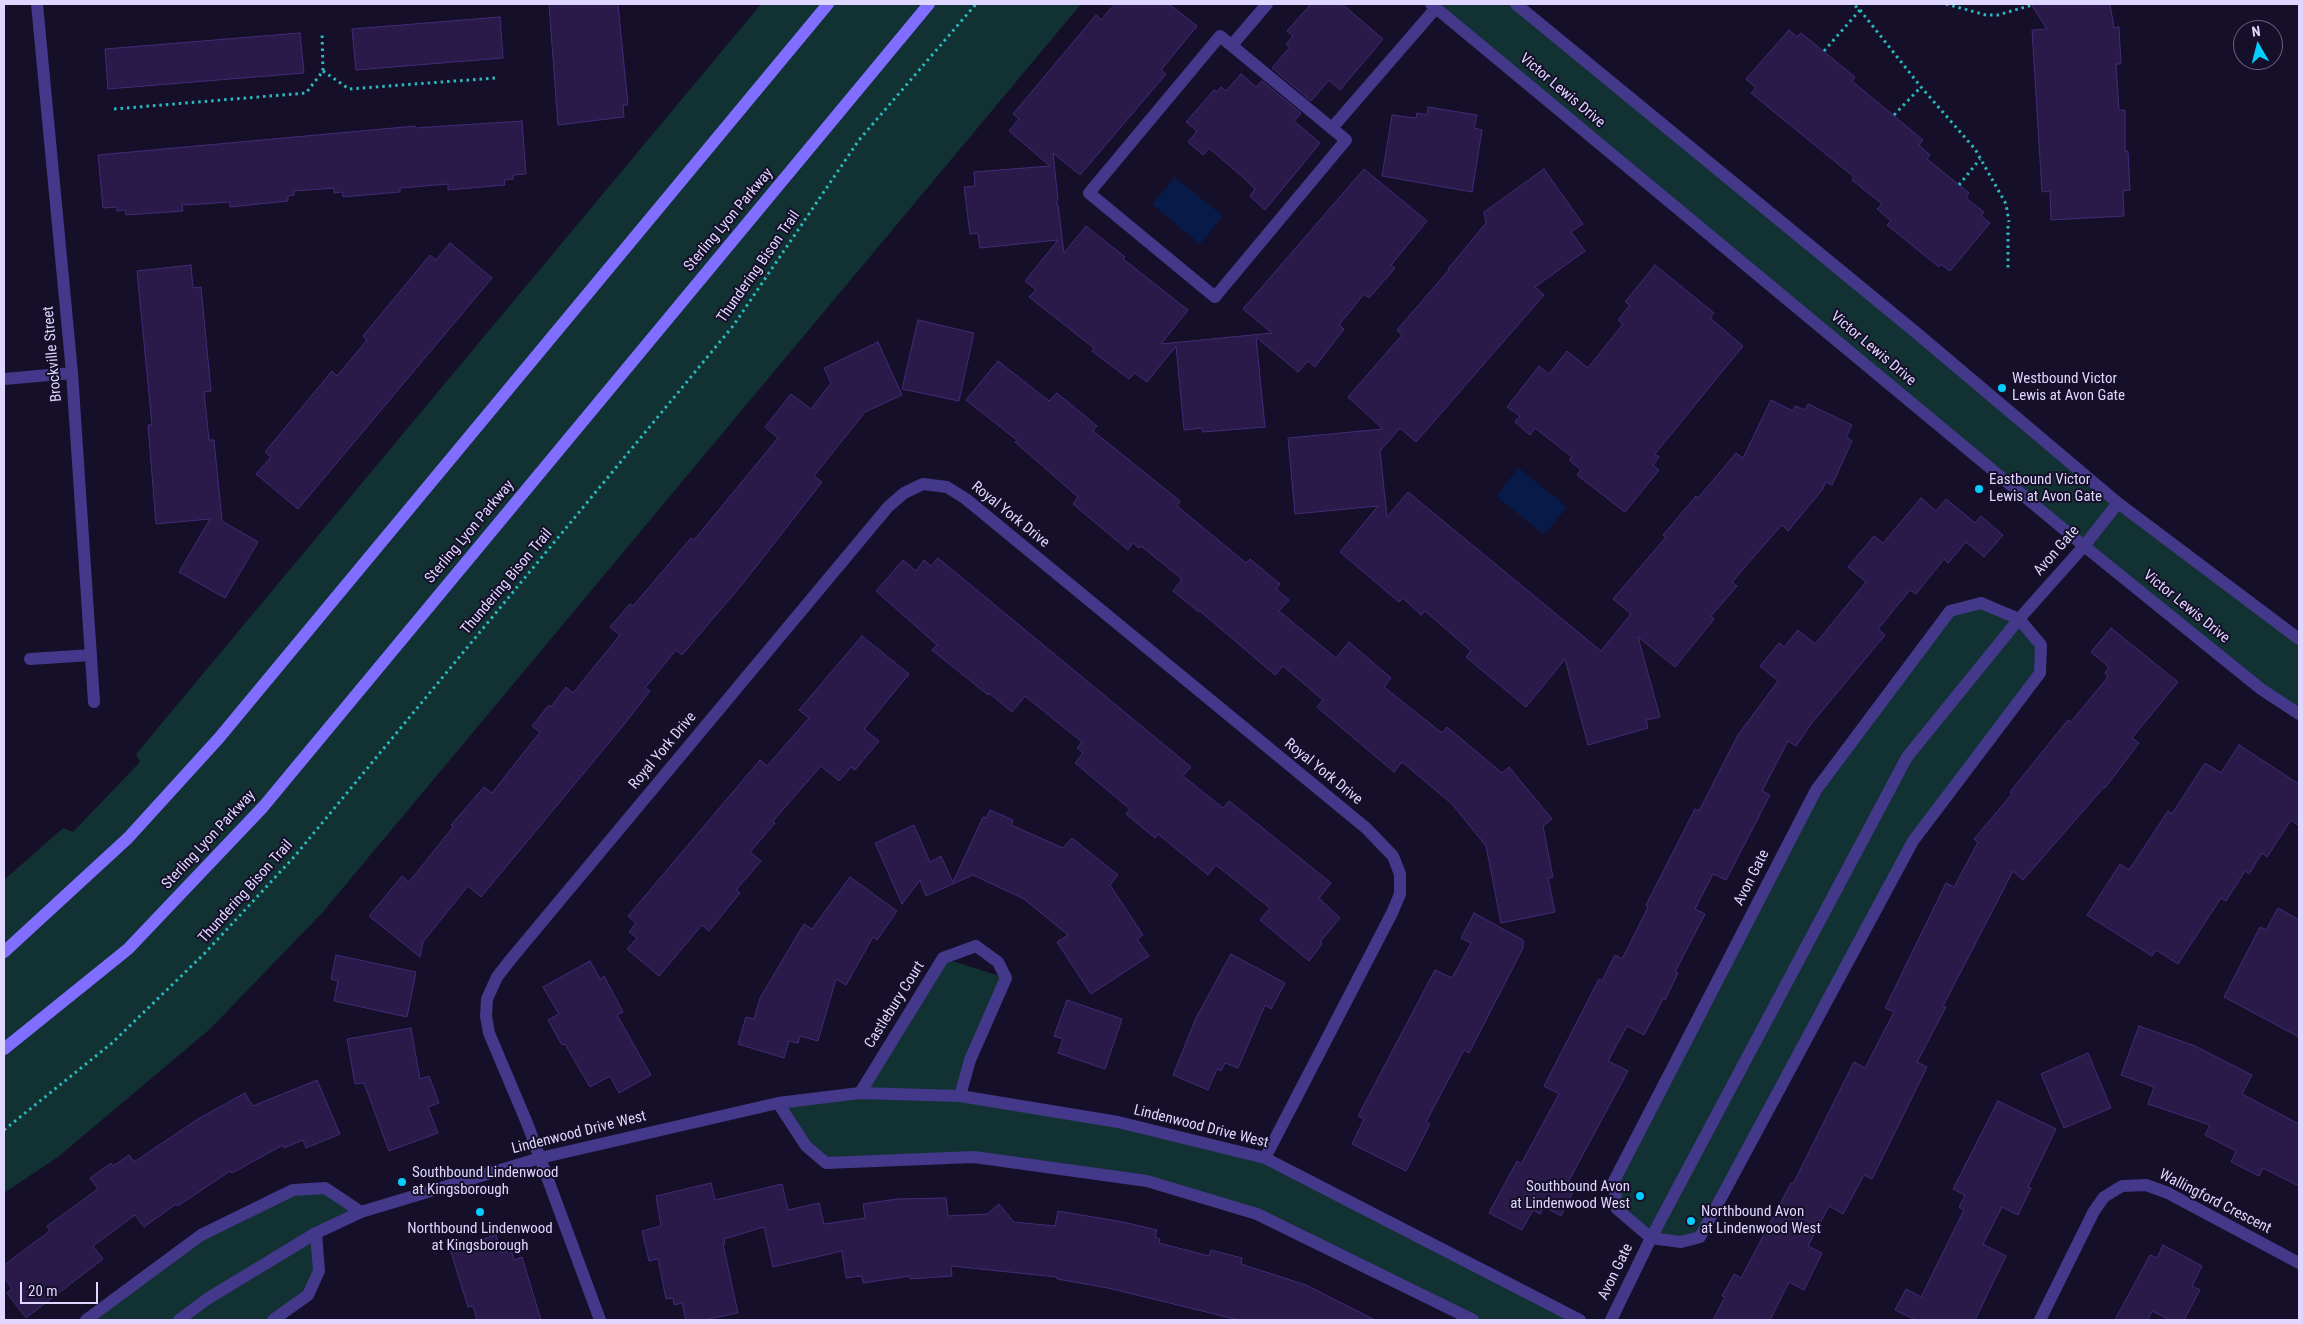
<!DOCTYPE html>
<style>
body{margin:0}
#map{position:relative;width:2303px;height:1324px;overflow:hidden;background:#160f29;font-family:"Roboto Condensed",sans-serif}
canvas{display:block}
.frame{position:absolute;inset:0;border:5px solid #dfd7ff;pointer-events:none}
.north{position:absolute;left:2233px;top:20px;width:50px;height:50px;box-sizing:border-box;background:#160f29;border:1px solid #665f7f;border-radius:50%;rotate:352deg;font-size:14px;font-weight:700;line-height:20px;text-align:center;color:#dfd7ff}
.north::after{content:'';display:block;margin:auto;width:18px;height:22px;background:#03ceff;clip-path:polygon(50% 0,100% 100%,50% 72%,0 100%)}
.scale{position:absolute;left:20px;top:1282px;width:78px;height:22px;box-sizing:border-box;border:2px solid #dfd7ff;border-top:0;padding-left:6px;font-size:15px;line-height:18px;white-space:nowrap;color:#dfd7ff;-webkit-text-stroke:4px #160f29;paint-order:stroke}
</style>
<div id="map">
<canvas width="2303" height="1324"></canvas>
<div class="frame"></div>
<div class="north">N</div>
<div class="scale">20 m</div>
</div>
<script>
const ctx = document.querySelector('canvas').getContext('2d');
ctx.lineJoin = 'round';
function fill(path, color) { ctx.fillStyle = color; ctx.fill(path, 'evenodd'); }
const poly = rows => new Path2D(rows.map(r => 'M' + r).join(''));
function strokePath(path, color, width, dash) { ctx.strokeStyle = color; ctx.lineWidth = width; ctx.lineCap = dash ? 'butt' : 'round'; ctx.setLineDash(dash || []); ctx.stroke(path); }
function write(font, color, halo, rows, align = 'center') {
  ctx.font = font + ' "Roboto Condensed",sans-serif'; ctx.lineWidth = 4; ctx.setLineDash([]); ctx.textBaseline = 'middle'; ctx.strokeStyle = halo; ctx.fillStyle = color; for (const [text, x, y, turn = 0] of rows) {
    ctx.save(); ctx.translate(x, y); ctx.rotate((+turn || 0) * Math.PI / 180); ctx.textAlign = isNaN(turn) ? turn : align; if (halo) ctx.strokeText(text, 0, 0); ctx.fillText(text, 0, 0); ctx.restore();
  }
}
fill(poly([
 [761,4,1081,4,322,913,210,1029,58,1157,4,1193,4,880,63,828,73,832,140,762,136,754],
 [1431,4,1516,4,2083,473,2299,639,2299,714,2261,689],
 [1981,603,2019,619,2041,645,2040,673,1913,841,1700,1237,1651,1238,1617,1209,1614,1182,1816,790,1950,611],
 [943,958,1006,978,960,1096,1118,1122,1265,1158,1580,1320,1473,1320,1257,1214,1147,1181,974,1157,826,1163,778,1103,860,1093],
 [325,1188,361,1212,316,1233,319,1271,308,1295,273,1320,86,1320,201,1235,293,1190]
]), '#123133');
fill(poly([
 [1175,177,1223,216,1200,244,1152,204],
 [1519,468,1567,507,1544,535,1496,496]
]), '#081a48');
const building = poly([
 [549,4,618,4,628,105,623,105,624,117,558,125,549,4],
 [1115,4,1169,4,1197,26,1161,70,1166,74,1080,175,1053,153,1058,200,1056,203,1058,205,1064,253,1086,226,1125,257,1123,259,1188,310,1161,344,1272,333,1243,309,1364,169,1427,221,1391,265,1395,268,1369,298,1364,294,1339,325,1344,329,1315,367,1308,361,1298,372,1256,337,1265,427,1203,432,1202,428,1184,430,1176,346,1147,382,1135,373,1129,379,1092,351,1094,348,1029,297,1036,290,1025,281,1058,240,980,248,978,233,970,234,964,187,975,186,974,172,1050,166,1009,131,1019,119,1013,114,1096,15,1101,20,1115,4],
 [1311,4,1342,4,1383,39,1340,90,1329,80,1311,101,1272,68,1290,47,1286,44,1293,36,1287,31,1311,4],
 [2031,4,2110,4,2114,28,2119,27,2121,64,2116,64,2119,110,2125,110,2125,151,2128,151,2130,190,2123,191,2124,216,2051,220,2050,191,2042,192,2032,30,2047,29,2031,4],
 [500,17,503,58,356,70,352,29,500,17],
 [1789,30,1797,37,1801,33,1855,77,1852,81,1923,140,1919,145,1930,155,1927,159,1969,193,1966,198,1984,212,1981,216,1990,223,1950,271,1941,264,1939,267,1887,225,1891,221,1877,209,1882,204,1852,180,1854,177,1751,93,1756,88,1746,79,1789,30],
 [300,33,304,73,108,89,105,49,300,33],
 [1241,74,1256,87,1262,81,1301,113,1294,121,1320,143,1265,210,1250,196,1255,189,1246,180,1209,148,1203,155,1188,142,1197,131,1186,122,1214,90,1217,92,1221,87,1226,91,1241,74],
 [1428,107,1477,115,1474,128,1482,130,1472,192,1382,176,1392,115,1416,118,1417,113,1427,115,1428,107],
 [522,121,526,174,513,175,513,179,504,180,505,185,448,190,448,184,400,188,400,192,343,197,342,192,334,193,334,188,294,191,294,195,288,196,288,201,230,207,230,202,202,204,182,205,183,211,126,215,125,210,117,211,117,207,103,208,98,155,415,126,415,128,522,121],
 [1544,169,1583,224,1571,232,1585,251,1535,287,1544,295,1416,442,1400,428,1380,451,1387,517,1408,492,1601,651,1631,614,1613,599,1666,537,1663,535,1696,496,1698,498,1736,453,1743,458,1771,400,1793,411,1795,406,1805,410,1808,404,1852,425,1846,437,1852,441,1832,485,1826,482,1822,490,1788,531,1782,525,1772,536,1732,582,1737,586,1711,616,1714,619,1675,667,1638,637,1660,717,1646,720,1648,728,1588,745,1565,659,1526,707,1466,657,1471,651,1425,611,1421,615,1403,598,1399,602,1340,552,1378,506,1295,514,1288,438,1383,429,1348,397,1402,335,1397,330,1449,270,1448,269,1486,223,1484,212,1544,169],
 [450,243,492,278,298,509,256,474,271,457,265,452,332,371,337,376,367,340,363,336,430,255,436,260,450,243],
 [191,265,193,288,201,287,211,391,204,392,209,440,214,440,222,521,258,542,225,598,179,572,210,519,156,524,148,425,152,425,137,271,191,265],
 [1655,265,1714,313,1710,318,1743,346,1655,454,1659,457,1653,465,1659,470,1625,512,1577,475,1581,470,1569,460,1572,457,1535,428,1530,435,1515,422,1520,416,1507,407,1539,366,1549,374,1567,351,1588,368,1623,324,1618,320,1630,305,1625,302,1655,265],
 [918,320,974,333,959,401,902,389,918,320],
 [878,342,902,395,865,412,814,476,822,482,744,582,682,655,676,650,645,688,650,691,622,727,481,897,468,886,423,942,420,957,369,916,402,876,409,882,453,827,451,825,484,787,492,793,540,732,532,726,549,705,551,707,566,687,573,693,620,635,610,627,630,604,633,606,691,538,694,540,778,438,765,427,791,394,811,409,831,383,824,368,878,342],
 [998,361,1049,401,1057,393,1097,426,1093,431,1180,501,1177,506,1246,563,1250,559,1280,584,1276,589,1289,600,1279,611,1336,658,1349,642,1391,678,1384,687,1442,733,1447,727,1502,773,1509,767,1552,819,1543,826,1553,877,1548,878,1555,912,1501,923,1486,846,1452,804,1402,762,1394,772,1317,707,1323,700,1283,666,1275,675,1200,611,1199,612,1173,591,1182,579,1141,546,1139,548,1133,543,1128,550,1073,504,1078,497,1015,442,1017,440,966,400,998,361],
 [1921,498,1936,511,1946,499,1975,523,1981,516,2003,535,1984,557,1966,542,1948,563,1944,559,1916,594,1910,590,1878,629,1885,635,1811,724,1796,746,1788,741,1762,791,1770,795,1726,880,1713,874,1695,909,1705,914,1675,972,1678,973,1665,1000,1663,999,1644,1035,1627,1026,1608,1061,1628,1071,1567,1184,1575,1188,1561,1216,1544,1207,1540,1214,1533,1210,1522,1230,1489,1213,1517,1161,1521,1164,1559,1094,1544,1086,1599,979,1602,981,1615,955,1622,959,1648,907,1646,905,1695,809,1699,811,1738,735,1778,681,1760,666,1779,643,1784,647,1798,630,1815,644,1866,582,1848,567,1874,536,1883,543,1921,498],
 [938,558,1191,767,1183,776,1223,808,1229,801,1331,883,1319,898,1340,918,1320,942,1322,944,1309,961,1260,920,1270,908,1216,865,1208,875,1158,834,1155,838,1126,814,1130,809,1075,763,1083,753,1077,748,1082,742,1025,696,1012,712,989,693,988,695,932,650,937,645,876,591,903,560,916,571,924,560,931,566,938,558],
 [2111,628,2178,682,2132,738,2139,743,2105,788,2104,787,2023,880,2013,871,1943,1006,1946,1007,1917,1062,1927,1067,1872,1179,1864,1175,1843,1214,1829,1206,1808,1246,1822,1253,1804,1290,1789,1282,1770,1320,1713,1320,1725,1297,1722,1296,1734,1274,1741,1278,1791,1183,1793,1184,1854,1062,1865,1068,1894,1012,1885,1008,1946,883,1954,887,1978,842,1974,839,2012,794,2010,792,2068,720,2071,722,2108,677,2105,673,2109,667,2091,652,2111,628],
 [862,636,909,674,864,729,879,741,855,770,851,767,839,781,821,766,773,821,775,823,750,852,761,861,736,890,740,893,709,931,702,925,659,976,627,949,637,938,629,932,636,923,628,916,760,760,767,766,809,718,799,710,862,636],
 [2239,745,2299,784,2299,826,2291,820,2267,857,2262,853,2249,874,2245,871,2226,901,2221,898,2178,964,2156,950,2152,956,2087,915,2120,864,2129,870,2168,811,2172,814,2205,763,2221,773,2239,745],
 [990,810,1013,820,1011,825,1063,848,1072,838,1118,875,1110,885,1143,935,1137,939,1149,956,1091,994,1057,942,1068,935,1024,899,973,875,926,896,920,880,902,904,875,843,914,825,930,862,941,856,953,882,983,817,986,818,990,810],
 [850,877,897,911,877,940,873,937,846,985,836,979,818,1041,800,1036,798,1043,789,1041,784,1058,738,1044,746,1017,754,1019,760,998,804,924,812,929,850,877],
 [2278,908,2299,920,2299,1037,2224,997,2260,927,2266,930,2278,908],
 [1474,913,1523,940,1523,948,1469,1053,1464,1050,1426,1122,1430,1124,1406,1171,1352,1144,1364,1119,1358,1116,1435,970,1452,978,1471,943,1461,938,1474,913],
 [1231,954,1285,983,1271,1009,1265,1005,1238,1068,1225,1063,1221,1071,1217,1069,1208,1090,1173,1075,1196,1018,1231,954],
 [336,955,416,972,407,1017,334,1001,338,981,331,979,336,955],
 [590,961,601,980,604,976,623,1012,617,1015,651,1075,619,1093,610,1076,590,1087,565,1044,562,1045,548,1020,559,1014,543,987,590,961],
 [1067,1000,1122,1019,1105,1069,1058,1053,1063,1039,1054,1036,1067,1000],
 [2139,1026,2195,1046,2252,1075,2242,1094,2299,1124,2299,1186,2263,1168,2259,1176,2231,1162,2236,1151,2205,1135,2210,1125,2148,1104,2154,1087,2121,1075,2139,1026],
 [411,1028,420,1079,429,1076,439,1103,428,1107,438,1133,389,1151,364,1083,355,1084,347,1039,411,1028],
 [2088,1053,2111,1108,2064,1128,2041,1074,2088,1053],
 [317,1080,340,1134,306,1148,303,1140,284,1148,283,1145,232,1173,230,1171,178,1206,176,1204,144,1227,135,1215,93,1246,103,1259,26,1318,7,1293,12,1289,4,1277,4,1265,50,1231,47,1226,98,1189,90,1178,111,1163,113,1166,129,1155,134,1162,198,1119,245,1093,253,1106,317,1080],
 [1998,1101,2056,1129,2028,1187,2031,1188,2018,1215,2002,1207,1983,1244,2006,1256,1975,1320,1916,1320,1895,1310,1906,1289,1921,1297,1964,1210,1959,1207,1965,1195,1953,1189,1998,1101],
 [711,1183,715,1200,782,1184,788,1210,819,1203,824,1224,865,1218,863,1204,897,1199,946,1198,948,1216,987,1214,999,1204,1014,1222,1055,1226,1058,1211,1123,1222,1157,1230,1155,1237,1160,1239,1159,1243,1209,1256,1211,1250,1242,1258,1241,1264,1306,1285,1375,1320,1239,1320,1108,1288,1057,1279,1057,1277,951,1266,952,1276,910,1279,910,1276,863,1283,862,1276,846,1278,842,1251,773,1267,764,1227,724,1239,725,1244,723,1244,738,1313,703,1320,686,1320,682,1303,674,1305,673,1298,666,1299,658,1259,649,1261,642,1231,661,1226,656,1196,711,1183],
 [496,1235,501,1253,511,1250,514,1260,522,1257,541,1320,477,1320,473,1306,468,1307,450,1249,496,1235],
 [2163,1245,2202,1266,2192,1286,2200,1290,2184,1320,2170,1320,2152,1311,2148,1320,2115,1320,2150,1255,2157,1258,2163,1245]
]);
fill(building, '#291a4a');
strokePath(building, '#422b77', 1);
strokePath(poly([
 [1946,4,1986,15,1998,15,2032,5],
 [1860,10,1921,87,1975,149,2006,204,2009,222],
 [1824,51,1860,10,1853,4],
 [323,71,349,89,495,78],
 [114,109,306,93,323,71,322,32],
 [1894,115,1921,87],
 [1959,185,1980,159],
 [2008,226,2008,270],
 [4,1130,112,1043,205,953,294,857,733,326,859,140,976,4]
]), '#2bbabf', 3, [2.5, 4]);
strokePath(poly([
 [1220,36,1346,140,1215,297,1089,193,1220,36],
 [1232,45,1267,4],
 [1332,128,1436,8],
 [30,659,91,655]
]), '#433889', 12);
strokePath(poly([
 [37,4,72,373,94,702],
 [4,379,72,373],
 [1981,603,2019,619,2041,645,2040,673,1913,841,1700,1237,1681,1242,1651,1238,1617,1209,1614,1181,1816,790,1950,611,1981,603],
 [860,1093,943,958,976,946,998,962,1006,978,970,1060,960,1096],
 [778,1103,806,1146,826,1163,974,1157,1147,1181,1257,1214,1473,1320],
 [86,1320,201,1235,293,1190,325,1188,361,1212],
 [273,1320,308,1295,319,1271,316,1233],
 [600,1320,527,1123,489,1033,486,1016,487,999,497,977,511,959,888,507,904,493,923,484,947,487,966,499,1366,828,1393,856,1400,874,1400,894,1392,913,1265,1158],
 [2040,1320,2094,1211,2104,1197,2122,1186,2146,1185,2168,1193,2299,1263]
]), '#433889', 12);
strokePath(poly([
 [1431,4,2084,546,2261,689,2299,714],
 [1516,4,1913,330,2118,503,2299,639],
 [179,1320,207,1299,316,1233,361,1212,540,1158,778,1103,860,1093,960,1096,1118,1122,1265,1158,1580,1320],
 [1611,1320,1651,1238,1907,757,2019,619,2084,546,2118,503]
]), '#433889', 12);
strokePath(poly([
 [4,952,128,838,219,738,828,4],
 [4,1049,128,949,263,807,929,4]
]), '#7f6eff', 12);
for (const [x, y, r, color] of [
 [2002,388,5,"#03ceff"],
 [1979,489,5,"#03ceff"],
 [402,1182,5,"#03ceff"],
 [1640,1196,5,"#03ceff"],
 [480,1212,5,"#03ceff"],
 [1691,1221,5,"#03ceff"]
]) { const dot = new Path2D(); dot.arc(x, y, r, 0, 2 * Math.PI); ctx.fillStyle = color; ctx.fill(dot); strokePath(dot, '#160f29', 2); }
write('15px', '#dfd7ff', '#160f29', [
 ["Victor Lewis Drive",1562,91,40],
 ["Sterling Lyon Parkway",729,220,-50],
 ["Thundering Bison Trail",759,267,-55],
 ["Victor Lewis Drive",1873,349,40],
 ["Brockville Street",53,354,-95],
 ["Royal York Drive",1010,515,39],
 ["Sterling Lyon Parkway",470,532,-50],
 ["Avon Gate",2057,551,-49],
 ["Thundering Bison Trail",507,582,-50],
 ["Victor Lewis Drive",2186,607,39],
 ["Royal York Drive",663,751,-50],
 ["Royal York Drive",1323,772,39],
 ["Sterling Lyon Parkway",209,840,-47],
 ["Avon Gate",1752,878,-63],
 ["Thundering Bison Trail",246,892,-48],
 ["Castlebury Court",895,1005,-58],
 ["Lindenwood Drive West",1201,1127,14],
 ["Lindenwood Drive West",579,1133,-14],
 ["Wallingford Crescent",2215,1202,27],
 ["Avon Gate",1616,1272,-64]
]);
write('15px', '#dfd7ff', '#160f29', [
 ["Westbound Victor",2012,379],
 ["Lewis at Avon Gate",2012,396],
 ["Eastbound Victor",1989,480],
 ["Lewis at Avon Gate",1989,497],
 ["Southbound Lindenwood",412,1173],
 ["at Kingsborough",412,1190],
 ["Southbound Avon",1630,1187,"right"],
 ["at Lindenwood West",1630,1204,"right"],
 ["Northbound Avon",1701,1212],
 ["at Lindenwood West",1701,1229],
 ["Northbound Lindenwood",480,1229,"center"],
 ["at Kingsborough",480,1246,"center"]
], 'left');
</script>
